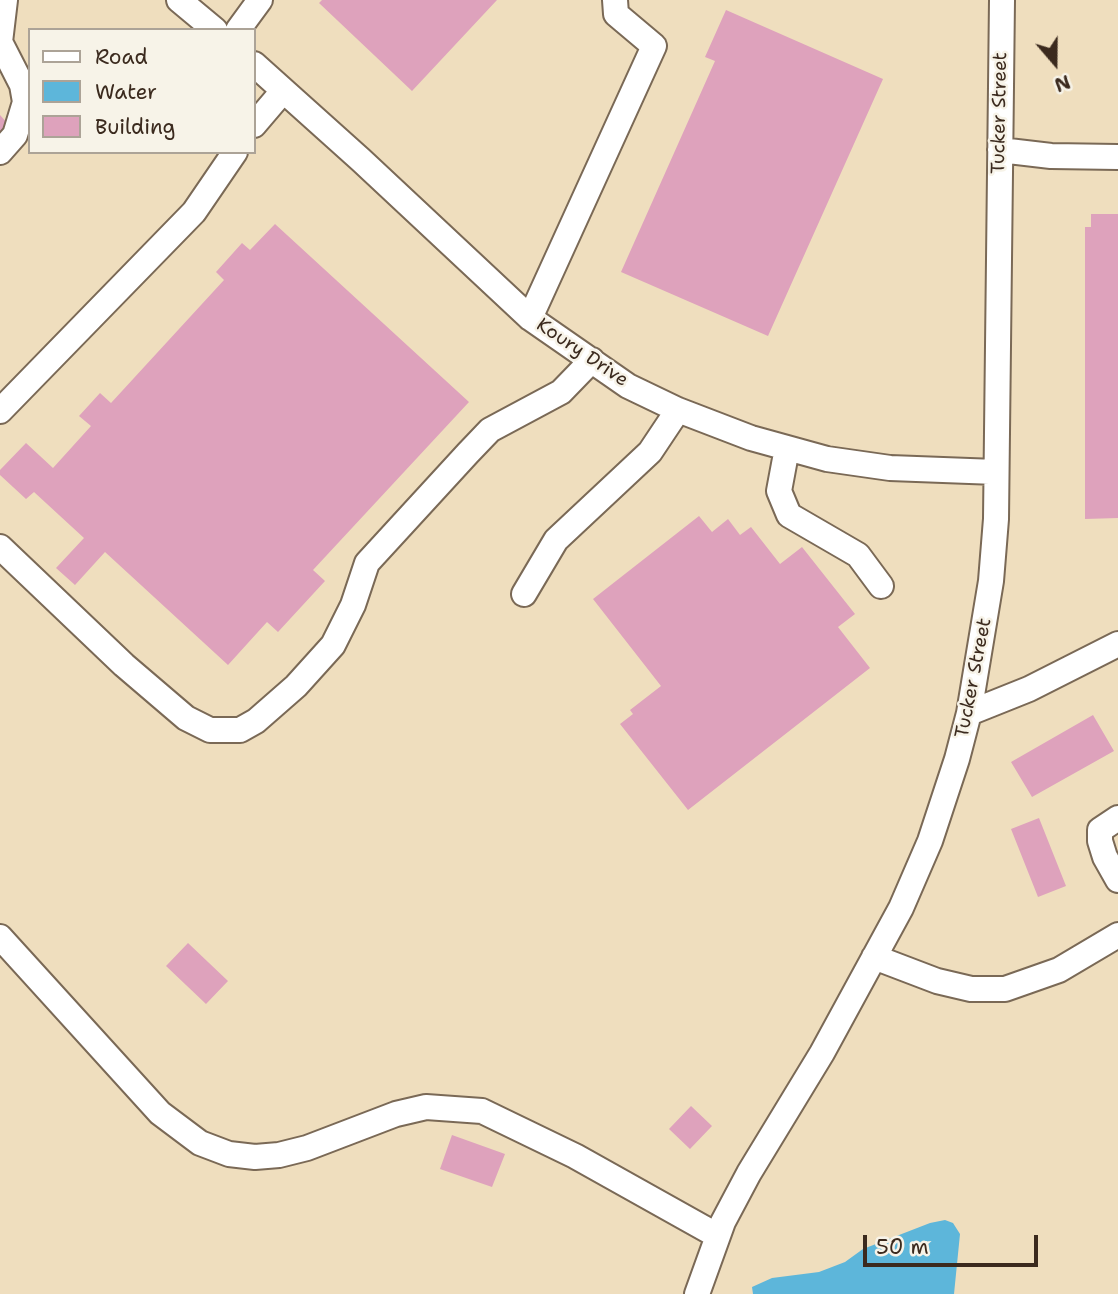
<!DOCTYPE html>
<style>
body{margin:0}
#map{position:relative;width:1118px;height:1294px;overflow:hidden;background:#efdebe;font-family:"Shantell Sans",sans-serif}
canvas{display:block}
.legend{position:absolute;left:28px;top:28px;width:228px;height:126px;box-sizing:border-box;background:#f7f3e8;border:2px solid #aca397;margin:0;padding:9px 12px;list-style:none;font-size:21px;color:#3b2a1e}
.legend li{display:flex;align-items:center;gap:14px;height:35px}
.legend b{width:35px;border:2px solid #aca397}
.north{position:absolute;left:1020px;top:28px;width:70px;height:70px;-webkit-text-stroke:5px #f7f3e8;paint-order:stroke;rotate:160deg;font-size:19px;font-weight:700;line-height:28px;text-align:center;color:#3b2a1e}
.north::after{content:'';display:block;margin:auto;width:24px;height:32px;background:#3b2a1e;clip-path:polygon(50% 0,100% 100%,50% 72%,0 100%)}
.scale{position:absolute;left:863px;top:1235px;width:175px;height:32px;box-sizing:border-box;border:4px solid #3b2a1e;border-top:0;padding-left:9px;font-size:21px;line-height:24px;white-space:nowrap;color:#3b2a1e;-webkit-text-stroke:5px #f7f3e8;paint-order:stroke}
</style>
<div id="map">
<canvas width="1118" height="1294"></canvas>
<ul class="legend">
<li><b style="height:9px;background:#fff"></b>Road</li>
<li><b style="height:19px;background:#5db6da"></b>Water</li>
<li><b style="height:19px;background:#dea2bc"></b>Building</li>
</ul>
<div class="north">N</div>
<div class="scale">50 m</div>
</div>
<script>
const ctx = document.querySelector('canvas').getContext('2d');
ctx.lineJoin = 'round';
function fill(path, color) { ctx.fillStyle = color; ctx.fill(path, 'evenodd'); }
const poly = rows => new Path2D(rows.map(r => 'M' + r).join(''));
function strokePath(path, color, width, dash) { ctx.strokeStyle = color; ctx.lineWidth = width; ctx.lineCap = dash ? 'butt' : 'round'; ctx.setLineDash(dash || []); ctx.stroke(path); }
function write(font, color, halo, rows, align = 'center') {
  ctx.font = font + ' "Shantell Sans",sans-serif'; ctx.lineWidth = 5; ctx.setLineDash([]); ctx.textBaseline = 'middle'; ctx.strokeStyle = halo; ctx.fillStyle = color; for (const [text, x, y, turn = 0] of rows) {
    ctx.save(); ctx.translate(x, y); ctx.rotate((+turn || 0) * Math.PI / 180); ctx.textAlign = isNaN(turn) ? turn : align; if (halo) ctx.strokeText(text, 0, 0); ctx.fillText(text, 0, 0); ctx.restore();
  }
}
fill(poly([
 [945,1220,953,1223,960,1234,954,1294,753,1294,752,1287,772,1278,819,1272,845,1262,863,1249,930,1223]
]), '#5db6da');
fill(poly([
 [322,0,497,0,412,91,319,3],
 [726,10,883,79,768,336,621,272,715,61,705,57],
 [0,115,9,125,0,133],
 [1091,214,1118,214,1118,518,1085,519,1085,227,1091,227],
 [275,224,469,402,313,570,325,581,278,632,267,622,228,665,105,552,75,585,56,568,84,538,34,492,26,499,0,475,0,470,26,443,53,468,91,426,79,416,100,393,111,403,224,280,216,272,242,243,250,250],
 [699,516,712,532,728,519,740,535,751,527,780,564,802,547,855,614,838,627,870,668,688,810,620,724,633,714,630,710,661,686,593,599],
 [1093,715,1114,751,1032,797,1011,762],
 [1039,818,1066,886,1038,897,1011,829],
 [188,943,228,981,206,1004,166,966],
 [691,1106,712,1126,690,1149,669,1129],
 [452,1135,505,1154,492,1187,440,1169]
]), '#dea2bc');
const minor = poly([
 [179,0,215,30],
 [238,30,260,0],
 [254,64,361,160,530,318,628,386,678,410,751,438,827,459,890,468,996,472],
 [254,125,283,91],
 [1000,150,1051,156,1118,157],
 [0,152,15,135,25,102,22,85,0,42,5,0],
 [530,318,654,46,616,14,615,0],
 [0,411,194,212,235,152],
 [787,448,779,491,789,515,858,555,881,586],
 [0,547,124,665,186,718,210,730,240,730,256,721,296,686,333,645,353,605,367,563,468,453,490,430,561,392,592,360],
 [524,594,556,540,650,452,678,410],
 [969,713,1029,689,1118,644],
 [1118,818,1100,830,1100,841,1105,857,1118,880],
 [0,937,160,1113,200,1143,229,1154,255,1157,279,1155,307,1148,396,1114,426,1107,482,1111,575,1156,718,1236],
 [874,957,937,981,971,989,1005,989,1059,970,1118,935],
 [697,1294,723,1222,749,1173,822,1053,901,908,930,841,957,759,969,713,991,581,996,519,1002,0]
]);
strokePath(minor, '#7a6956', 28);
strokePath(minor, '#fff', 24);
write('19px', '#3b2a1e', '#f7f3e8', [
 ["Tucker Street",1000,113,-89],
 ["Koury Drive",582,353,34],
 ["Tucker Street",974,678,-79]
]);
</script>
